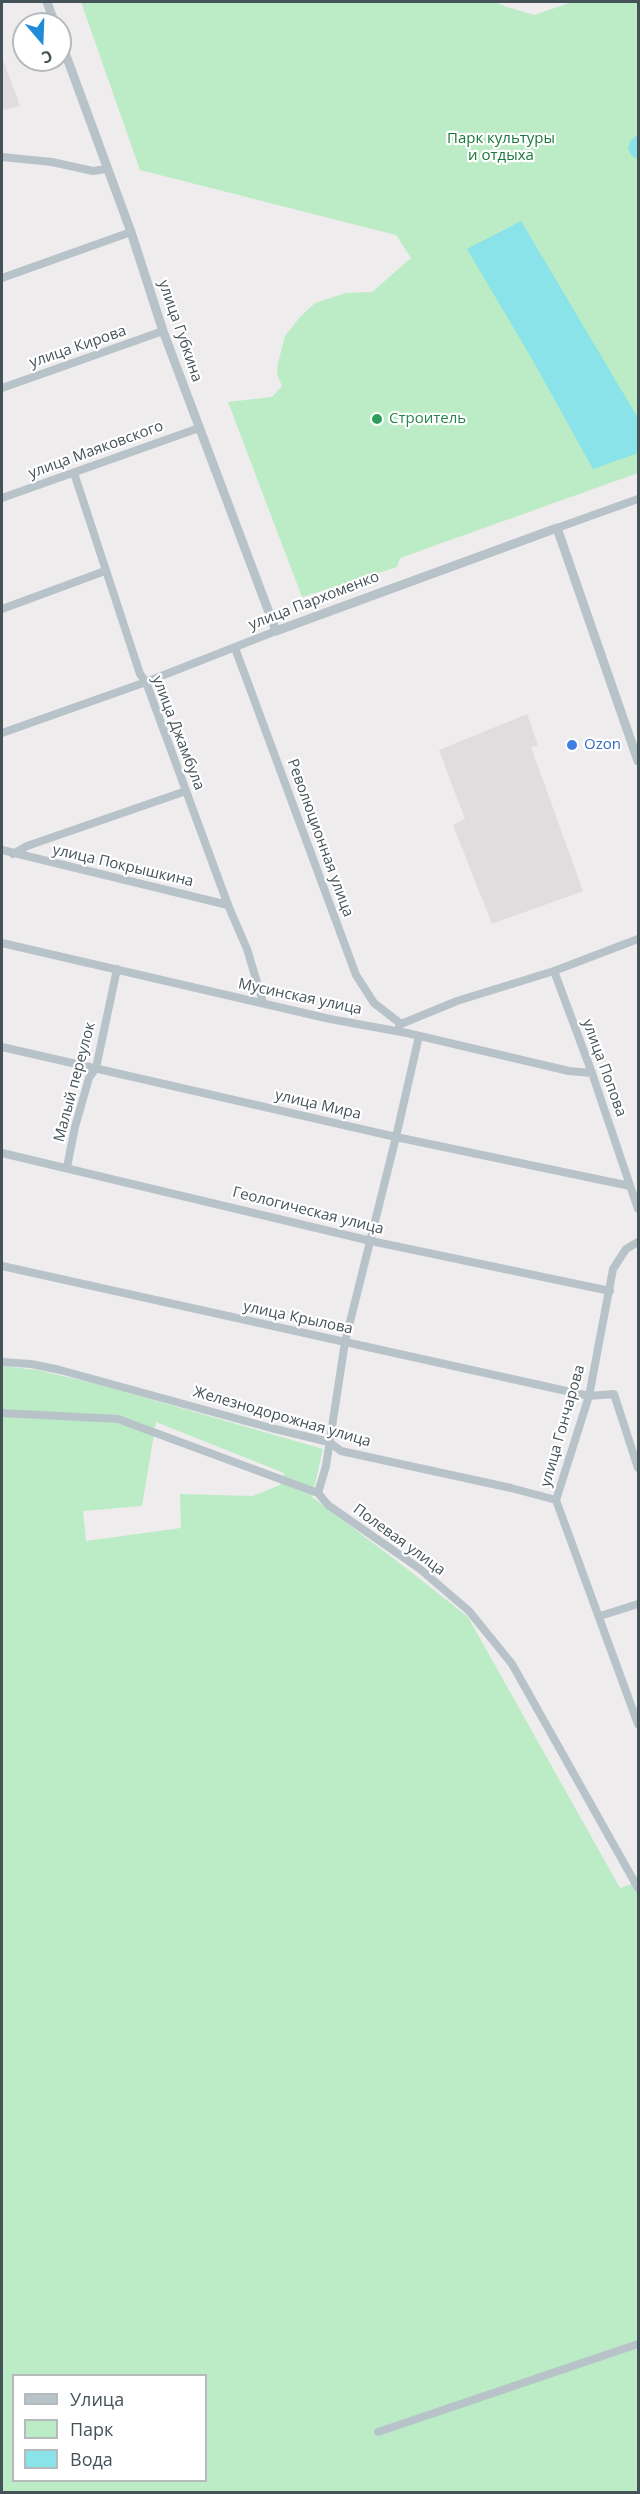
<!DOCTYPE html>
<meta charset="utf-8">
<style>
body{margin:0}
#map{position:relative;width:640px;height:2494px;overflow:hidden;background:#efeced;font-family:"Open Sans",sans-serif}
canvas{display:block}
.frame{position:absolute;inset:0;border:3px solid #455359;pointer-events:none}
.legend{position:absolute;left:12px;top:2374px;width:195px;height:108px;box-sizing:border-box;background:#fff;border:2px solid #b5babd;margin:0;padding:8px 10px;list-style:none;font-size:18px;color:#455359}
.legend li{display:flex;align-items:center;gap:12px;height:30px}
.legend b{width:30px;border:2px solid #b5babd}
.north{position:absolute;left:12px;top:12px;width:60px;height:60px;box-sizing:border-box;background:#fff;border:2px solid #b5babd;border-radius:50%;rotate:161deg;font-size:16px;font-weight:700;line-height:24px;text-align:center;color:#455359}
.north::after{content:'';display:block;margin:auto;width:21px;height:27px;background:#1e8cd7;clip-path:polygon(50% 0,100% 100%,50% 72%,0 100%)}
</style>
<div id="map">
<canvas width="640" height="2494"></canvas>
<div class="frame"></div>
<ul class="legend">
<li><b style="height:8px;background:#b8c3c9"></b>Улица</li>
<li><b style="height:16px;background:#bbecc6"></b>Парк</li>
<li><b style="height:16px;background:#89e3e8"></b>Вода</li>
</ul>
<div class="north">С</div>
</div>
<script>
const ctx = document.querySelector('canvas').getContext('2d');
ctx.lineJoin = 'round';
function fill(path, color) { ctx.fillStyle = color; ctx.fill(path, 'evenodd'); }
const poly = rows => new Path2D(rows.map(r => 'M' + r).join(''));
function strokePath(path, color, width, dash) { ctx.strokeStyle = color; ctx.lineWidth = width; ctx.lineCap = dash ? 'butt' : 'round'; ctx.setLineDash(dash || []); ctx.stroke(path); }
function write(font, color, halo, rows, align = 'center') {
  ctx.font = font + ' "Open Sans",sans-serif'; ctx.lineWidth = 4.5; ctx.setLineDash([]); ctx.textBaseline = 'middle'; ctx.strokeStyle = halo; ctx.fillStyle = color; for (const [text, x, y, turn = 0] of rows) {
    ctx.save(); ctx.translate(x, y); ctx.rotate((+turn || 0) * Math.PI / 180); ctx.textAlign = isNaN(turn) ? turn : align; if (halo) ctx.strokeText(text, 0, 0); ctx.fillText(text, 0, 0); ctx.restore();
  }
}
fill(poly([
 [2,57,20,106,2,110],
 [527,714,538,745,531,747,583,891,492,924,453,825,465,819,439,750]
]), '#e0ddde');
fill(poly([
 [81,2,496,2,504,6,534,15,572,2,638,2,638,473,400,558,397,567,302,597,228,402,272,397,282,386,277,374,278,363,285,336,300,317,315,303,346,293,372,292,411,258,396,235,140,170],
 [2,1366,37,1370,101,1385,323,1449,312,1497,406,1568,468,1617,620,1888,638,1882,638,2492,2,2492],
 [156,1422,284,1473,280,1485,253,1496,180,1494,181,1528,86,1541,83,1511,142,1506],
 [14,2376,206,2376,206,2480,14,2480]
]), '#bbecc6');
fill(poly([
 [638,135,638,159,632,156,628,149,630,141],
 [521,221,638,418,638,453,593,469,532,359,467,249]
]), '#89e3e8');
strokePath(poly([
 [2,157,52,162,93,171,107,169],
 [2,278,131,232],
 [2,388,163,331],
 [74,473,140,674,146,682,228,905,247,949,263,1002],
 [2,498,199,428],
 [557,528,638,499],
 [2,609,105,571],
 [235,648,356,975,374,1003,401,1024],
 [2,733,146,682,276,631],
 [2,850,228,905],
 [13,854,27,846,186,791],
 [2,943,330,1019,407,1033,569,1071,592,1073],
 [554,971,592,1073,638,1209],
 [399,1027,401,1024,457,1001,554,971,638,939],
 [2,1047,396,1137,630,1186],
 [2,1153,371,1241,610,1291],
 [67,1167,75,1127,89,1078,96,1068,117,969],
 [638,1242,626,1249,613,1269,589,1396,556,1500,638,1724],
 [2,1266,589,1396,614,1394,638,1468],
 [2,1362,31,1364,60,1370,271,1428,329,1442,341,1451,511,1488,556,1500],
 [2,1413,118,1419,318,1493,328,1505,420,1569,469,1611,512,1664,638,1888],
 [318,1493,326,1466,345,1342,396,1137,419,1036],
 [600,1616,638,1604],
 [378,2432,638,2344]
]), '#b8c3c9', 8);
strokePath(poly([
 [47,2,55,24],
 [60,39,131,232,163,331,276,631,557,528,638,761]
]), '#b8c3c9', 9);
for (const [x, y, r, color] of [
 [377,419,6,"#2e9e5b"],
 [572,745,6,"#3f7fe0"]
]) { const dot = new Path2D(); dot.arc(x, y, r, 0, 2 * Math.PI); ctx.fillStyle = color; ctx.fill(dot); strokePath(dot, '#fff', 2); }
write('15px', '#19773a', '#fff', [
 ["Парк культуры",501,139],
 ["и отдыха",501,156]
]);
write('15px', '#455359', '#fff', [
 ["улица Губкина",180,331,71],
 ["улица Кирова",78,347,-19],
 ["улица Маяковского",96,450,-20],
 ["улица Пархоменко",314,601,-21],
 ["улица Джамбула",178,733,69],
 ["Революционная улица",320,838,70],
 ["улица Покрышкина",123,866,13],
 ["Мусинская улица",300,997,12],
 ["улица Попова",604,1068,70],
 ["Малый переулок",75,1082,-75],
 ["улица Мира",318,1105,13],
 ["Геологическая улица",308,1211,14],
 ["улица Крылова",298,1318,12],
 ["Железнодорожная улица",282,1417,16],
 ["улица Гончарова",563,1426,-74],
 ["Полевая улица",399,1540,36]
]);
write('15px', '#27864d', '#fff', [
 ["Строитель",389,419]
], 'left');
write('15px', '#366cbe', '#fff', [
 ["Ozon",584,745]
], 'left');
</script>
